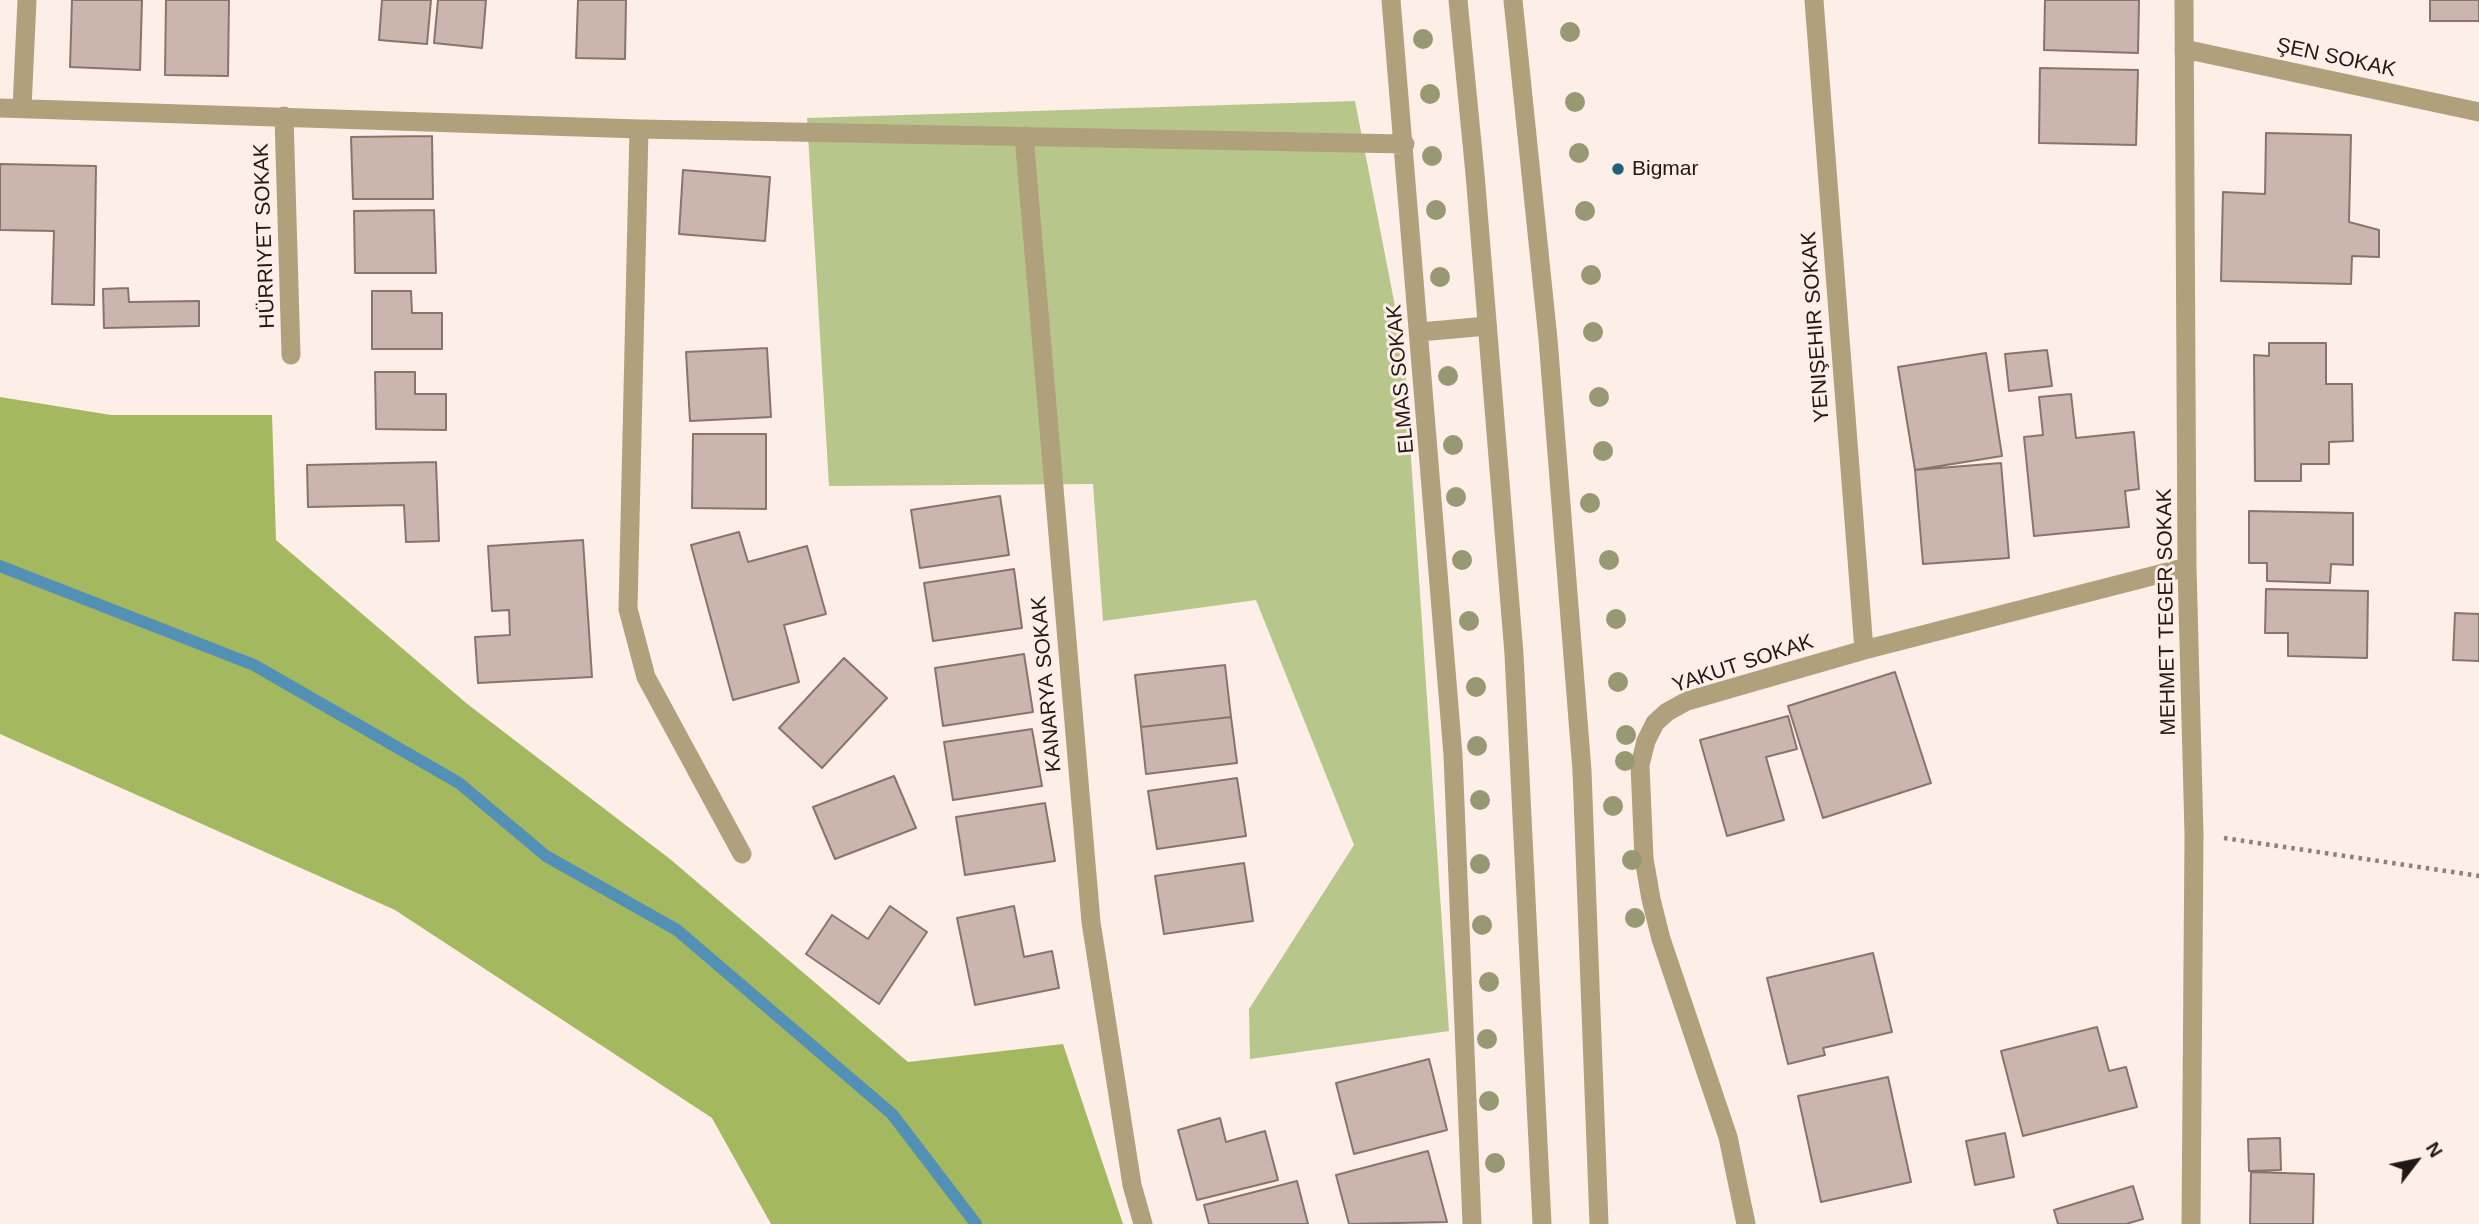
<!DOCTYPE html>
<meta charset="utf-8">
<style>
body{margin:0}
#map{position:relative;width:2479px;height:1224px;overflow:hidden;background:#fdeee8;font-family:Arial,sans-serif}
canvas{display:block}
.north{position:absolute;left:2381px;top:1126px;width:70px;height:70px;-webkit-text-stroke:5px #fdeee8;paint-order:stroke;rotate:58deg;font-size:19px;font-weight:700;line-height:28px;text-align:center;color:#211815}
.north::after{content:'';display:block;margin:auto;width:24px;height:32px;background:#211815;clip-path:polygon(50% 0,100% 100%,50% 72%,0 100%)}
</style>
<div id="map">
<canvas width="2479" height="1224"></canvas>
<div class="north">N</div>
</div>
<script>
const ctx = document.querySelector('canvas').getContext('2d');
ctx.lineJoin = 'round';
function fill(path, color) { ctx.fillStyle = color; ctx.fill(path, 'evenodd'); }
const poly = rows => new Path2D(rows.map(r => 'M' + r).join(''));
function strokePath(path, color, width, dash) { ctx.strokeStyle = color; ctx.lineWidth = width; ctx.lineCap = dash ? 'butt' : 'round'; ctx.setLineDash(dash || []); ctx.stroke(path); }
function write(font, color, halo, rows, align = 'center') {
  ctx.font = font + ' Arial,sans-serif'; ctx.lineWidth = 6; ctx.setLineDash([]); ctx.textBaseline = 'middle'; ctx.strokeStyle = halo; ctx.fillStyle = color; for (const [text, x, y, turn = 0] of rows) {
    ctx.save(); ctx.translate(x, y); ctx.rotate((+turn || 0) * Math.PI / 180); ctx.textAlign = isNaN(turn) ? turn : align; if (halo) ctx.strokeText(text, 0, 0); ctx.fillText(text, 0, 0); ctx.restore();
  }
}
fill(poly([
 [1355,101,1404,352,1449,1031,1250,1059,1249,1009,1354,845,1256,600,1103,621,1093,484,829,486,807,118]
]), '#b7c78b');
fill(poly([
 [0,397,111,415,272,415,276,540,466,703,670,859,908,1062,1063,1044,1123,1224,771,1224,712,1118,395,910,0,734]
]), '#a3b85f');
strokePath(poly([
 [0,566,254,665,459,783,546,856,677,930,892,1114,976,1224]
]), '#5390b5', 12);
const building = poly([
 [72,0,142,0,140,70,70,67,72,0],
 [166,0,229,0,228,76,165,75,166,0],
 [382,0,431,0,427,44,379,40,382,0],
 [438,0,486,0,482,48,434,43,438,0],
 [578,0,626,0,625,59,576,58,578,0],
 [2045,0,2139,0,2138,53,2044,50,2045,0],
 [2430,0,2479,0,2479,21,2430,21,2430,0],
 [2040,68,2138,70,2136,145,2039,143,2040,68],
 [2266,133,2351,135,2349,222,2379,230,2379,257,2352,256,2351,284,2221,281,2223,192,2265,194,2266,133],
 [432,136,433,199,353,199,351,137,432,136],
 [0,164,96,166,94,305,52,304,54,231,0,230,0,164],
 [683,170,770,177,765,241,679,234,683,170],
 [434,210,436,273,355,273,354,211,434,210],
 [128,288,129,302,199,301,199,326,104,328,103,289,128,288],
 [372,291,411,291,412,313,442,313,442,349,372,349,372,291],
 [2269,343,2326,343,2326,384,2352,384,2353,441,2329,442,2329,464,2301,464,2301,481,2255,481,2254,355,2269,356,2269,343],
 [767,348,771,417,690,421,686,352,767,348],
 [2047,350,2052,386,2009,391,2005,354,2047,350],
 [1986,353,2002,456,1915,470,1898,367,1986,353],
 [375,372,415,372,415,394,446,394,446,430,376,429,375,372],
 [2071,394,2076,438,2134,432,2139,489,2125,491,2129,527,2034,536,2024,437,2043,435,2039,397,2071,394],
 [693,434,766,434,766,509,692,508,693,434],
 [436,462,439,541,406,542,404,505,308,507,307,465,436,462],
 [2001,463,2009,558,1923,564,1915,470,2001,463],
 [1000,496,1009,555,920,568,911,510,1000,496],
 [2249,511,2353,513,2353,565,2331,564,2330,583,2267,581,2267,563,2249,563,2249,511],
 [739,532,748,562,807,546,826,614,784,625,799,682,733,700,691,545,739,532],
 [583,540,592,677,478,683,475,637,510,635,509,610,492,611,488,546,583,540],
 [1014,569,1022,628,933,641,924,583,1014,569],
 [2266,589,2368,591,2367,658,2288,656,2288,633,2265,633,2266,589],
 [2455,613,2479,614,2479,661,2453,660,2455,613],
 [1024,654,1033,712,943,726,935,668,1024,654],
 [844,658,887,698,822,768,779,728,844,658],
 [1225,665,1231,717,1141,727,1135,675,1225,665],
 [1895,672,1931,783,1823,818,1788,706,1895,672],
 [1788,716,1797,749,1766,757,1784,820,1727,836,1700,740,1788,716],
 [1231,717,1237,763,1146,774,1141,727,1231,717],
 [1032,729,1042,786,953,800,944,742,1032,729],
 [894,776,916,828,835,859,813,807,894,776],
 [1237,778,1246,836,1157,849,1148,791,1237,778],
 [1045,803,1055,861,965,875,956,817,1045,803],
 [1244,863,1253,921,1164,934,1155,876,1244,863],
 [890,906,927,932,879,1004,806,954,832,915,868,939,890,906],
 [1014,906,1024,957,1052,951,1059,988,975,1005,957,918,1014,906],
 [1873,953,1892,1032,1823,1048,1825,1055,1788,1064,1767,978,1873,953],
 [2097,1027,2109,1071,2126,1067,2137,1107,2023,1136,2001,1051,2097,1027],
 [1429,1059,1447,1130,1354,1154,1336,1083,1429,1059],
 [1888,1077,1911,1182,1821,1202,1798,1096,1888,1077],
 [1220,1118,1226,1142,1265,1131,1278,1180,1197,1200,1178,1130,1220,1118],
 [2005,1133,2014,1177,1975,1185,1966,1141,2005,1133],
 [2280,1138,2281,1170,2249,1171,2248,1139,2280,1138],
 [1428,1151,1447,1222,1349,1224,1336,1175,1428,1151],
 [2251,1172,2314,1174,2313,1224,2250,1224,2251,1172],
 [1297,1181,1308,1224,1209,1224,1204,1205,1297,1181],
 [2133,1186,2143,1219,2126,1224,2058,1224,2054,1210,2133,1186]
]);
fill(building, '#ccb5ac');
strokePath(building, '#89746c', 2);
strokePath(poly([
 [2224,838,2479,876]
]), '#8c807c', 4.5, [3.5, 5]);
strokePath(poly([
 [1391,0,1453,755,1472,1224],
 [1814,0,1864,650],
 [2184,0,2187,567,2194,834,2191,1224],
 [2184,49,2479,112],
 [0,108,639,129,1405,144],
 [22,108,27,0],
 [284,116,291,355],
 [639,129,628,609,646,677,742,854],
 [1024,136,1091,922,1132,1185,1143,1224],
 [1420,332,1487,326],
 [1746,1224,1728,1137,1661,939,1651,899,1644,859,1640,765,1646,741,1655,723,1667,712,1687,701,1864,650,2187,567]
]), '#b1a07c', 19);
strokePath(poly([
 [1458,0,1475,174,1514,654,1542,1224],
 [1513,0,1548,339,1582,771,1599,1224]
]), '#b1a07c', 19);
ctx.fillStyle = '#989872';
for (const [x, y] of [
 [1570,32],
 [1423,39],
 [1430,94],
 [1575,102],
 [1579,153],
 [1432,156],
 [1436,210],
 [1585,211],
 [1591,275],
 [1440,277],
 [1593,332],
 [1448,376],
 [1599,397],
 [1453,445],
 [1603,451],
 [1456,497],
 [1590,503],
 [1462,560],
 [1609,560],
 [1616,619],
 [1469,621],
 [1618,682],
 [1476,687],
 [1626,735],
 [1477,746],
 [1625,761],
 [1480,800],
 [1613,806],
 [1632,860],
 [1480,864],
 [1635,918],
 [1482,925],
 [1489,982],
 [1487,1039],
 [1489,1101],
 [1495,1163]
]) { ctx.beginPath(); ctx.arc(x, y, 10, 0, 2 * Math.PI); ctx.fill(); }
for (const [x, y, r, color] of [
 [1618,169,7,"#236178"]
]) { const dot = new Path2D(); dot.arc(x, y, r, 0, 2 * Math.PI); ctx.fillStyle = color; ctx.fill(dot); strokePath(dot, '#fdeee8', 2.5); }
write('21px', '#211815', '#fdeee8', [
 ["ŞEN SOKAK",2336,58,12],
 ["HÜRRIYET SOKAK",265,236,-92],
 ["YENIŞEHIR SOKAK",1816,327,-94],
 ["ELMAS SOKAK",1401,379,-95],
 ["MEHMET TEGER SOKAK",2167,612,-91],
 ["YAKUT SOKAK",1743,664,-18],
 ["KANARYA SOKAK",1047,684,-95]
]);
write('21px', '#211815', '#fdeee8', [
 ["Bigmar",1632,169]
], 'left');
</script>
